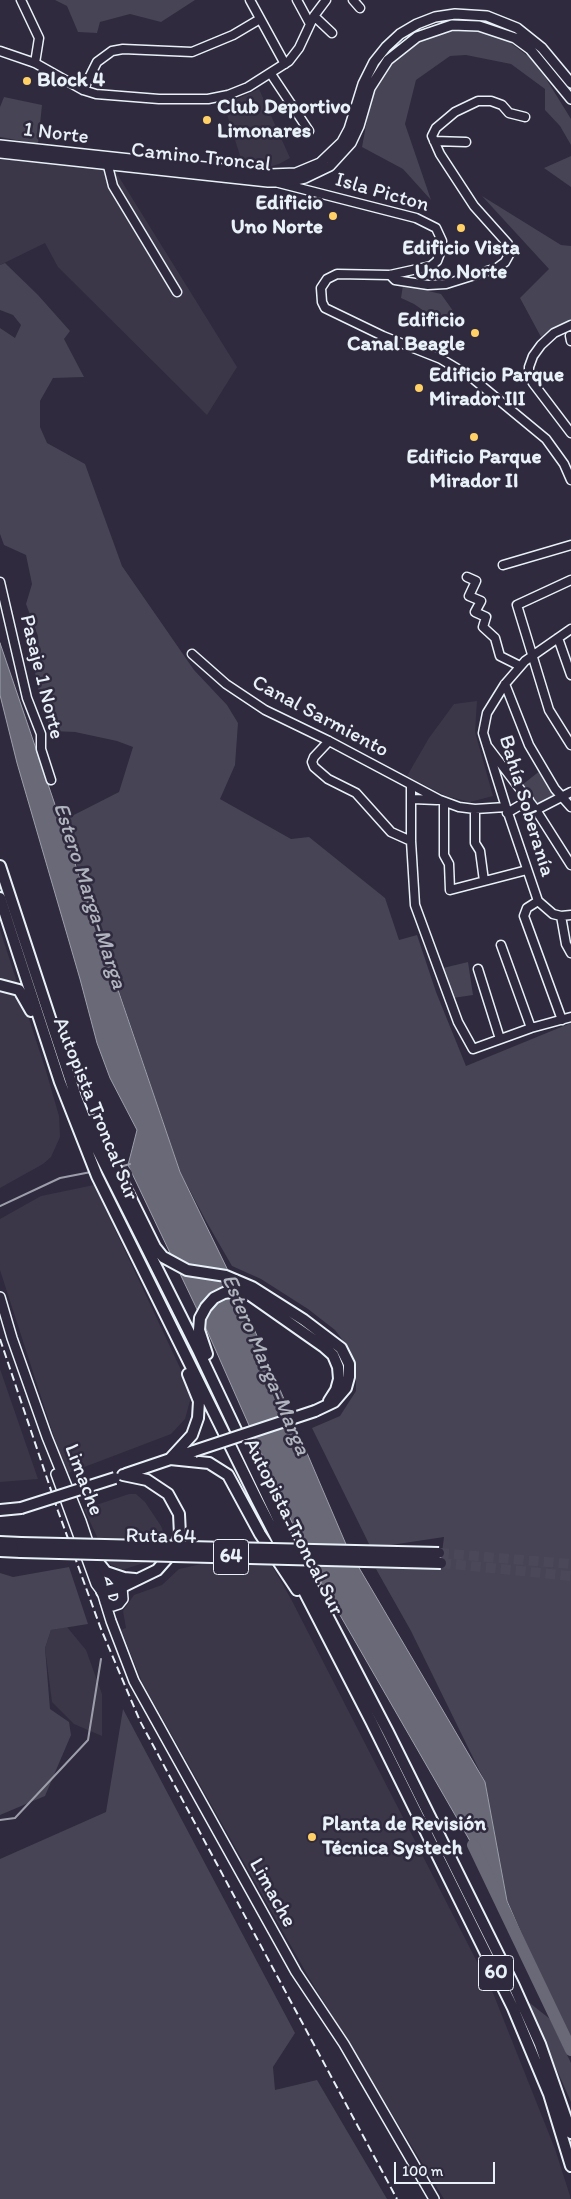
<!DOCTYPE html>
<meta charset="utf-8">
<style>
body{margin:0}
#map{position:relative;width:571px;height:2199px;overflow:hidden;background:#2f2a3d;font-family:Itim,sans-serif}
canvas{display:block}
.scale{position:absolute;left:394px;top:2162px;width:101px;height:22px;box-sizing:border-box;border:2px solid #e8f1f8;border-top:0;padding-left:6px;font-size:15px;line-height:18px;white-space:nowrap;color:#e8f1f8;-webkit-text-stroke:4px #2f2a3d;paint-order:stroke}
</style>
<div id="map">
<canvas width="571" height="2199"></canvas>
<div class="scale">100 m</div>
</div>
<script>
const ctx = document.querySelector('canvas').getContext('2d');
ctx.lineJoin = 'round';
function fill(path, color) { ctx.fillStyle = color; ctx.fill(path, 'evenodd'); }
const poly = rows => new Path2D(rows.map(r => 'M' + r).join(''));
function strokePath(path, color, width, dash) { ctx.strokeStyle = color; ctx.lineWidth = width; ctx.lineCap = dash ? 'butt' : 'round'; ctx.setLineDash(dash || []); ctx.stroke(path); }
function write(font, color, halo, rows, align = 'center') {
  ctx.font = font + ' Itim,sans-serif'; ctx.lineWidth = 5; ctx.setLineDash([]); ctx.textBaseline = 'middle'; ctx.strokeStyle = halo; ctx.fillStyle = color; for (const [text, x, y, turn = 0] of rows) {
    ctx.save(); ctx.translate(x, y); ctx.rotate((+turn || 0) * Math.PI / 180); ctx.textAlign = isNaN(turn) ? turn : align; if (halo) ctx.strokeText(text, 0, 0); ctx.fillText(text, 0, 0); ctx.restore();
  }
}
fill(poly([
 [259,89,290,158,279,164,269,167,242,162,224,105],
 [0,157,114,169,237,367,207,415,58,267,45,243,0,265],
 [477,701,475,732,493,796,470,802,446,796,407,776,429,738,454,704],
 [0,930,46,1071,59,1116,60,1137,51,1157,43,1164,0,1188],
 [94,1185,190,1389,190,1401,185,1419,171,1434,66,1474,0,1270,0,1219,41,1196],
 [0,1369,38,1479,0,1482],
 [129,1494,136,1494,145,1502,161,1526,166,1539,163,1550,153,1560,122,1570,110,1564,84,1509],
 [263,1550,291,1599,493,1993,555,2149,571,2199,444,2199,308,1976,143,1684,121,1630,126,1628,123,1611,134,1595,162,1585,179,1569],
 [67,1627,86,1650,102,1694,102,1736,74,1724,52,1702,45,1648,51,1630]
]), '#3b3749');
fill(poly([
 [55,0,195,0,161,22,130,14,100,22,97,33,78,32,67,6],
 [465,29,483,32,504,38,529,57,545,77,571,119,571,145,560,126,545,110,545,89,511,64,466,55,450,56,416,80,405,124,431,200,403,169,362,147,372,93,386,70,402,52,420,40,436,34],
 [4,97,42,105,38,144,0,137,0,107],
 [571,156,571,187,544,168],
 [482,196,561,245,571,246,571,320,541,337,520,298,549,269],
 [5,263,38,295,70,331,64,339,84,377,53,378,40,401,40,427,47,443,85,464,122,566,194,670,227,705,238,723,235,765,220,799,291,839,309,837,385,898,399,940,417,935,436,992,466,1066,571,1023,571,2048,507,1901,485,1782,411,1631,376,1569,440,1568,444,1537,371,1548,312,1428,340,1416,356,1391,356,1372,350,1350,335,1330,308,1309,261,1279,232,1266,206,1221,180,1172,62,821,119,792,133,747,117,741,75,732,51,731,40,697,35,672,39,656,38,636,26,604,32,584,26,555,4,545,0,534,0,328,15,338,21,325,13,315,0,310,0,265],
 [403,285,441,294,456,315,441,323,414,304,401,298],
 [541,770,556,793,537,805,522,785],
 [468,962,473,995,453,998,443,968],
 [69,1567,88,1624,51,1630,45,1648,50,1709,69,1722,71,1735,45,1796,0,1815,0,1573,13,1577],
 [123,1709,295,2033,273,2067,275,2090,317,2080,387,2199,0,2199,0,1859,106,1812],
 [526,2000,550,2019,571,2063,571,2102]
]), '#464455');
const water = poly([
 [0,643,180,1172,237,1289,348,1549,485,1782,507,1901,571,2050,481,1860,310,1563,205,1326,128,1165,137,1130,110,1078,97,1043,80,979,17,763,0,695,0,643]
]);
fill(water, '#696978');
strokePath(water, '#9c9fab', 1);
strokePath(poly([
 [120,1167,130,1164],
 [0,1206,60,1178,91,1172],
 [320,1587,321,1579],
 [0,1820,15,1818,88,1740,101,1659],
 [568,2045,571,2045]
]), '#9c9fab', 2);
strokePath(poly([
 [473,1845,571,2050]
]), '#696978', 12);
strokePath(poly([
 [439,1553,571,1564],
 [441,1563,571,1576]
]), '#4b4859', 10, [10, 5]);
const minor = poly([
 [21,0,39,38,35,63],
 [250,0,285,64],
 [297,0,310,24],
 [353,0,360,8],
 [314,16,332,33],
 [0,51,35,63,83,90,96,94,159,99,208,99,228,95,248,87,289,61,299,48,314,16,326,0],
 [271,74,309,131],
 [83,90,97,62,112,51,123,49,192,52,233,35,260,19],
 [434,141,466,142],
 [108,166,113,186,177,292],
 [279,183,416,218,436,228,442,241,442,248,437,261,431,266,390,275,337,274,327,279,321,288,322,302,325,308,383,336,441,359,471,377,546,439,564,464,571,480],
 [390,275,395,280,428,285,446,284,497,268,505,262,510,253,508,244,474,206,440,154,432,136,436,128,455,112,478,101,491,101,502,105,509,113,525,117],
 [571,325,554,333,541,345,533,356,529,367,529,375,533,383,571,433],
 [570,336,571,341],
 [503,565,571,545],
 [467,577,476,581,469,596,481,601,475,612,486,617,483,627,495,638,500,656,520,666],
 [571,580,517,605,549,710,571,745],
 [0,582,27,698,41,734,41,749,51,780],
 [571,629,525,661,505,684,487,713,483,733,506,807,538,901,553,914,561,916,571,915],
 [558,638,571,675],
 [192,654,226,684,265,710,329,741,440,800,459,807,475,809,506,807],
 [505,684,529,745,555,789,571,807],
 [329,741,314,757,312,762,314,767,328,779,356,793,391,832,411,841],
 [488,747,536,810,571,865],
 [411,785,411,841,415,905,458,1022,473,1049,531,1028,571,1017],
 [412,799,437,800],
 [444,802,444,855,449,864,450,890,527,870],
 [475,809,475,843,480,851,484,881],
 [536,810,571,792],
 [507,813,529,800],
 [538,901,527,908,524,916,562,1020],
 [561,916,566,944,571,953],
 [501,945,531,1028],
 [478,969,500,1039]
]);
const major = poly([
 [0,145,270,174,296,173,320,163,342,142,349,129,363,84,374,62,386,47,400,34,417,24,435,17,455,14,487,16,517,28,542,48,571,83],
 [0,153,268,182,287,182,305,178,330,166,351,143,359,126,370,88,388,60,417,37,452,25,479,26,515,38,530,49,571,99],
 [0,1297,12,1338,47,1437,81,1521,102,1584,102,1592,111,1621,134,1681,296,1972,344,2044,434,2199],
 [56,1474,96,1584,102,1592],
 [105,1602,113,1606,119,1604,123,1599,122,1587,112,1575]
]);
const highway = poly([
 [0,866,76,1097,95,1145,199,1352,290,1544,388,1732,514,1986,540,2044,571,2133],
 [0,898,60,1082,97,1176,257,1500,371,1721,513,2008,549,2094,571,2166],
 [0,985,19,990,31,1011],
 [92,1120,155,1247,163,1257,187,1270,226,1276,252,1287,304,1320,341,1348,349,1364,349,1377,346,1388,334,1402,315,1411],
 [207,1354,199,1330,200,1318,206,1307,214,1298,224,1293,236,1291,247,1293,324,1347,333,1355,338,1367,339,1379,336,1390,329,1401],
 [170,1459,192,1435,198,1418,199,1401,188,1374],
 [170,1459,209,1463,228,1475,260,1534,297,1590],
 [126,1474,194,1451],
 [0,1510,21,1508],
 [0,1542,21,1543],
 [0,1551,21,1552],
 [91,1553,106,1572,124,1578,135,1579],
 [102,1592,122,1587,157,1570,172,1553,180,1535,179,1514,168,1494,147,1480,123,1475]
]);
strokePath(minor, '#e8f1f8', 11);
strokePath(major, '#e8f1f8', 12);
strokePath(highway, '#e8f1f8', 14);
strokePath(minor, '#2f2a3d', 8);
strokePath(major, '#2f2a3d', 9);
strokePath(highway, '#2f2a3d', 10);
strokePath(poly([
 [0,1339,58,1511,101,1629,140,1721,397,2199]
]), '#e8f1f8', 2, [8, 4]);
const highwayBridge = poly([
 [194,1451,315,1411],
 [21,1508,115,1478],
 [21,1543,439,1553],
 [21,1552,441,1563]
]);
strokePath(highwayBridge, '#e8f1f8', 14, []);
strokePath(highwayBridge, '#2f2a3d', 10);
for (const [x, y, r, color] of [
 [27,81,5,"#ffd166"],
 [207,120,5,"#ffd166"],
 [333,216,5,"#ffd166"],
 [461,228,5,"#ffd166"],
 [475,333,5,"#ffd166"],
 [419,388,5,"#ffd166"],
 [474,437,5,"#ffd166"],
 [312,1837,5,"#ffd166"]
]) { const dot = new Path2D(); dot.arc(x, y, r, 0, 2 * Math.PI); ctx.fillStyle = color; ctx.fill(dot); strokePath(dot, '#2f2a3d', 2); }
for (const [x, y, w] of [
 [231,1557,35],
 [496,1973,35]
]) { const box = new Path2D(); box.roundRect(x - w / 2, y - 17.5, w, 35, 4); ctx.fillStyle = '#2f2a3d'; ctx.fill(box); strokePath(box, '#e8f1f8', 1); }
write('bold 20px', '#e8f1f8', null, [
 ["64",231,1557],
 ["60",496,1973]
]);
write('bold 21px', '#e8f1f8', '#2f2a3d', [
 ["Block 4",37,81],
 ["Club Deportivo",217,108],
 ["Limonares",217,132],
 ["Edificio",323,204,"right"],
 ["Uno Norte",323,228,"right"],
 ["Edificio Vista",461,249,"center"],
 ["Uno Norte",461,273,"center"],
 ["Edificio",465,321,"right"],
 ["Canal Beagle",465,345,"right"],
 ["Edificio Parque",429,376],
 ["Mirador III",429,400],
 ["Edificio Parque",474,458,"center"],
 ["Mirador II",474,482,"center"],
 ["Planta de Revisión",322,1825],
 ["Técnica Systech",322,1849]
], 'left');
write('21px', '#e8f1f8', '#2f2a3d', [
 ["1 Norte",56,134,7],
 ["Camino Troncal",201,158,6],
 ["Isla Picton",382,193,16],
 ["Pasaje 1 Norte",41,677,76],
 ["Canal Sarmiento",320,717,28],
 ["Bahía Soberanía",526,806,73],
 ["Autopista Troncal Sur",95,1109,68],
 ["Limache",83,1480,69],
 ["Autopista Troncal Sur",293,1527,63],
 ["Ruta 64",161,1537,1],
 ["Limache",272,1893,61]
]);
write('italic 22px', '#afb4be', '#2f2a3d', [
 ["Estero Marga-Marga",89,896,72],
 ["Estero Marga-Marga",265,1365,67]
]);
</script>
